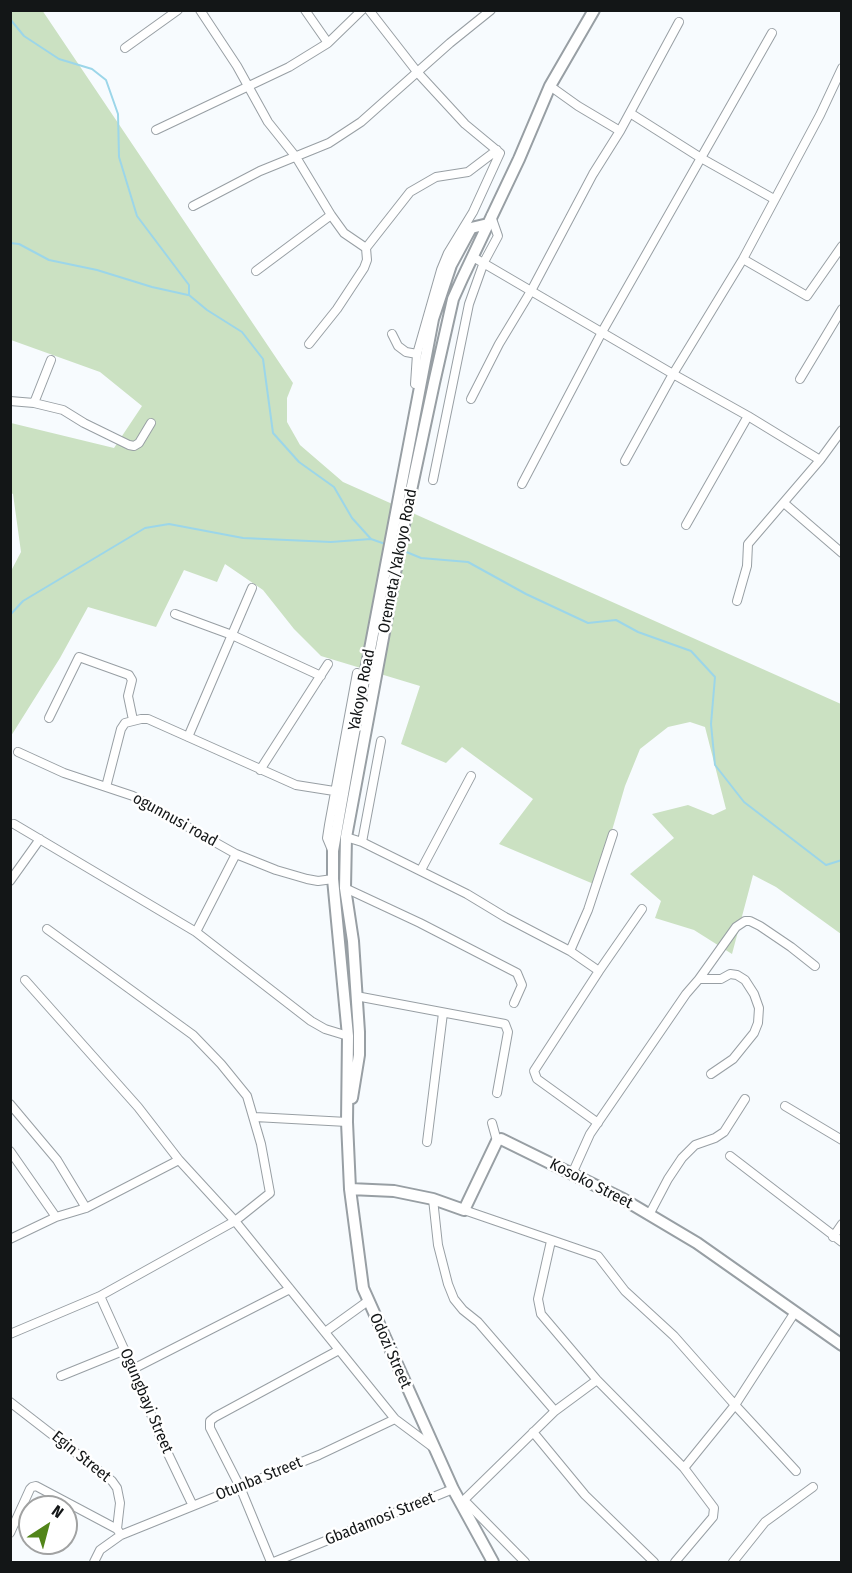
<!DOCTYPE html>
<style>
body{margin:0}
#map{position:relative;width:852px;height:1573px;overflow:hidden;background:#f7fbfe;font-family:"Fira Sans Condensed",sans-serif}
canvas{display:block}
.frame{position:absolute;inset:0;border:12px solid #131617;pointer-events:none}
.north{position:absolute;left:18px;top:1495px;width:60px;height:60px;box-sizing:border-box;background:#fff;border:2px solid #a1a2a2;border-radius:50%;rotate:36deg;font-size:16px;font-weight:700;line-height:24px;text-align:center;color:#131617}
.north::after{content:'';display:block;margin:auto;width:21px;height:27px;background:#528519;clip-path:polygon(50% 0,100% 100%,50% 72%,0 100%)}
</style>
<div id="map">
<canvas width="852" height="1573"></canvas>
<div class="frame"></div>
<div class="north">N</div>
</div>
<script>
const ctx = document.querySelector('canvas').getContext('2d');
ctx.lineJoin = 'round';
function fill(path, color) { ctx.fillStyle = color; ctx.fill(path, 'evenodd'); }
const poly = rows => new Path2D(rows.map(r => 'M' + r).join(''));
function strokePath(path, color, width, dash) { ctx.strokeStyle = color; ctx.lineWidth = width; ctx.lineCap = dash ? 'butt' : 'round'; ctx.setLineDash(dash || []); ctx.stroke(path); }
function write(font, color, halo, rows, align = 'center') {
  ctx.font = font + ' "Fira Sans Condensed",sans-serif'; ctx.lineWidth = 5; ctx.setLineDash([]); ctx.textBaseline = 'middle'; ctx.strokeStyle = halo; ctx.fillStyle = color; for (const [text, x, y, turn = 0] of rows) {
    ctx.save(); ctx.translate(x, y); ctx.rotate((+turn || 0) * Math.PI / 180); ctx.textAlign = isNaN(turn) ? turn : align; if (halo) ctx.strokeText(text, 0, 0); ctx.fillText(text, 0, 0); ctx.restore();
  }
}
fill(poly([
 [42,10,293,383,287,398,287,422,300,445,343,482,841,704,841,934,776,887,753,875,732,954,694,930,655,918,661,901,630,874,674,838,652,814,688,805,713,815,726,809,705,727,690,722,668,727,640,749,625,786,596,885,499,844,533,799,462,747,446,763,401,744,420,686,321,656,294,629,263,590,225,564,217,582,184,570,156,627,88,607,60,658,11,736,11,571,21,552,13,494,11,493,11,423,114,448,142,406,100,372,11,340,11,11]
]), '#cbe1c2');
strokePath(poly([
 [10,19,24,36,59,59,92,69,106,80,118,114,119,157,137,216,189,285,189,295,207,310,242,332,263,359,273,433,299,462,334,487,352,518,371,539,388,545],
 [10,243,19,244,49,260,97,270,152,287,188,295],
 [404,551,421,558,468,562,526,594,588,623,616,620,638,632,691,651,715,677,711,724,715,765,744,802,826,865,842,860],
 [10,615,23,601,145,528,169,524,243,538,331,542,371,539]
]), '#9cd6e9', 2);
const street = poly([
 [200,10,237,66,268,122,296,157,331,215,344,233,366,248],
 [305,10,328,43],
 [369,10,418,73,465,124,500,153,473,212,448,253,441,270,417,354,415,384],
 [125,48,178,10],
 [550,86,578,106,620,131],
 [630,113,701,158,774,199],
 [156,130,289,67,328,43,362,10],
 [193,206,260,171,329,143,361,122,450,43,491,10],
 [473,257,673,374,748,416,820,460],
 [743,259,807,296,842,246],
 [256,271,331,215],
 [392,334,398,346,406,352,417,354],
 [309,344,337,309,364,268,367,260,366,248,410,192,436,177,468,172,497,150],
 [800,379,842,309],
 [471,399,499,344,531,291,593,174,620,131,679,22],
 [10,401,34,403,63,410,84,423,129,445,134,446,139,443,151,423],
 [34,403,51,360],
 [625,461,673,374,743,259,820,115,842,68],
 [433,480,469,304,484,262,498,236,491,216],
 [522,484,602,332,772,33],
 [784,503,842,553],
 [686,525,748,416],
 [737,601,747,566,748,544,820,460,842,430],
 [175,614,232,635,321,676],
 [49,718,79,657,129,675,132,680,128,696,133,720],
 [188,737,252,588],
 [18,752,64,773,133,796,236,854,276,870,307,879,318,881,333,879],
 [260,770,328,664],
 [106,787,121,729,125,723,141,719,148,719,296,785,334,791],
 [14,824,196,932,311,1021,325,1029,348,1036],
 [346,837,362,842,467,894,505,917,570,951,599,971],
 [362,842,381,741],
 [332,850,327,838,329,825,357,673],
 [421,870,471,776],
 [10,881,40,839],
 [345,888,420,923,517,973,522,985,514,1003],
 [196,932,236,854],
 [570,951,588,910,613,834],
 [699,979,736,927,745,921,750,921,760,926,791,947,815,966],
 [25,980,138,1107,179,1160,235,1221,395,1419,434,1448],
 [356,996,505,1024,508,1032,497,1093],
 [10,1104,57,1160,86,1208],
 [785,1106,842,1140],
 [255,1117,347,1122],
 [492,1123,497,1141],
 [598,1123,537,1079,534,1071,599,971,642,909],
 [427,1142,443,1013],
 [10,1151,56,1217],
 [730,1156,842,1242],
 [572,1174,590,1134,686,994,699,979,721,979,730,974,737,975,745,980,754,994,759,1008,758,1023,754,1033,733,1059,711,1074],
 [433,1199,438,1245,448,1284,454,1299,463,1310,478,1322,555,1411],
 [464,1210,598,1256,625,1291,674,1336,735,1405,796,1471],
 [649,1215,668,1179,682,1158,695,1145,715,1138,724,1132,745,1099],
 [833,1237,842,1224],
 [10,1239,56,1217,86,1208,179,1160],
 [551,1241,538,1299,541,1314,597,1380,684,1468,714,1508,713,1517,675,1562],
 [100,1296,133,1369,160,1437,193,1506],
 [325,1332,368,1301],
 [10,1334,100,1296,235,1221,270,1193,261,1144,247,1096,221,1064,193,1035,47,929],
 [133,1369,290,1289],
 [61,1376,125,1350],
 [10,1402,112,1481,117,1488,120,1503,117,1529],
 [533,1432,585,1495,654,1562],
 [684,1468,735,1405,795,1312],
 [464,1500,525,1562],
 [463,1507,464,1500,555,1411,597,1380],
 [10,1533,30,1489,32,1487,36,1486,117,1529,121,1535,100,1550,94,1562],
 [121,1535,319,1455,395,1419],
 [271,1562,240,1487,210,1428,210,1421,215,1417,339,1350],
 [274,1562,453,1489],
 [733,1562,765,1522,813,1487]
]);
const secondary = poly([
 [488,224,471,228,451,265,433,319,350,754,333,851,333,879,348,1036,347,1122,350,1189,363,1288,453,1489,493,1562],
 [352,1098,359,1055,359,1032,353,941,345,888,346,837,406,514,434,383,453,299,462,279,519,159,550,86,594,10],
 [350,1189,394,1191,433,1199,464,1210,497,1141,501,1139,623,1199,697,1243,842,1345]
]);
strokePath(street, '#989fa4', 10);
strokePath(secondary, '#989fa4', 14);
strokePath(street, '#fff', 8);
strokePath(secondary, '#fff', 10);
write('16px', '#131617', '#fff', [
 ["Oremeta/Yakoyo Road",398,561,-79],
 ["Yakoyo Road",362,690,-79],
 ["ogunnusi road",175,820,29],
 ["Kosoko Street",591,1184,27],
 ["Odozi Street",390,1351,66],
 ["Ogungbayi Street",146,1401,67],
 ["Egin Street",81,1457,39],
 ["Otunba Street",259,1479,-22],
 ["Gbadamosi Street",380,1519,-22]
]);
</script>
